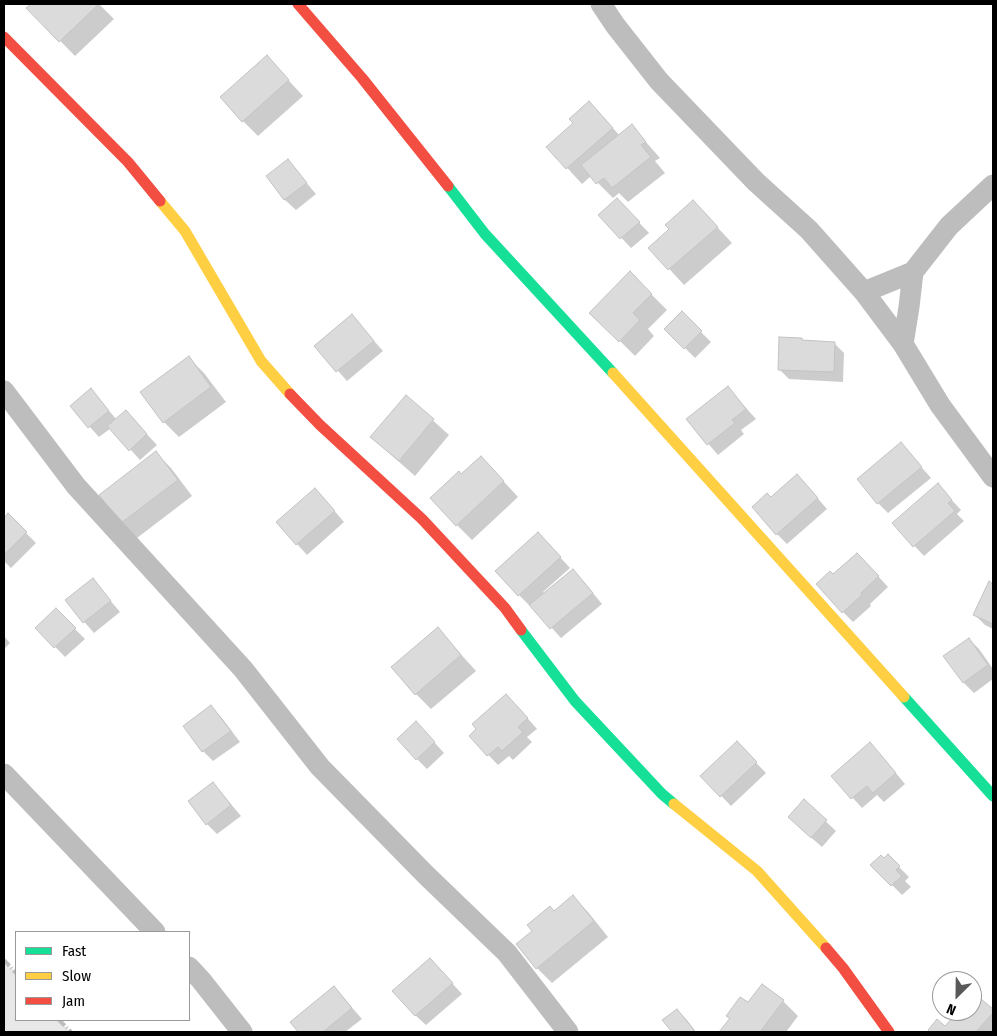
<!DOCTYPE html>
<style>
body{margin:0}
#map{position:relative;width:997px;height:1036px;overflow:hidden;background:#fff;font-family:"Fira Sans Condensed",sans-serif}
canvas{display:block}
.frame{position:absolute;inset:0;border:5px solid #000;pointer-events:none}
.legend{position:absolute;left:15px;top:931px;width:175px;height:90px;box-sizing:border-box;background:#fff;border:1px solid #999;margin:0;padding:6px 9px;list-style:none;font-size:15px;color:#000}
.legend li{display:flex;align-items:center;gap:10px;height:25px}
.legend b{width:25px;border:1px solid #999}
.north{position:absolute;left:932px;top:971px;width:50px;height:50px;box-sizing:border-box;background:#fff;border:1px solid #999;border-radius:50%;rotate:203deg;font-size:14px;font-weight:700;line-height:20px;text-align:center;color:#000}
.north::after{content:'';display:block;margin:auto;width:18px;height:22px;background:#595959;clip-path:polygon(50% 0,100% 100%,50% 72%,0 100%)}
</style>
<div id="map">
<canvas width="997" height="1036"></canvas>
<div class="frame"></div>
<ul class="legend">
<li><b style="height:6px;background:#16e098"></b>Fast</li>
<li><b style="height:6px;background:#ffcf43"></b>Slow</li>
<li><b style="height:6px;background:#f24e42"></b>Jam</li>
</ul>
<div class="north">N</div>
</div>
<script>
const ctx = document.querySelector('canvas').getContext('2d');
ctx.lineJoin = 'round';
function fill(path, color) { ctx.fillStyle = color; ctx.fill(path, 'evenodd'); }
const poly = rows => new Path2D(rows.map(r => 'M' + r).join(''));
function strokePath(path, color, width, dash) { ctx.strokeStyle = color; ctx.lineWidth = width; ctx.lineCap = dash ? 'butt' : 'round'; ctx.setLineDash(dash || []); ctx.stroke(path); }
fill(poly([
 [4,960,16,973,16,1020,59,1020,71,1032,4,1032]
]), '#e8e8e8');
fill(poly([
 [32,4,99,4,114,19,75,56,28,8],
 [267,57,303,96,258,136,243,121],
 [604,118,620,136,632,126,660,158,655,161,665,173,628,202,619,193,613,198,591,176,582,184,548,147],
 [288,161,316,194,296,210,285,200,268,176],
 [693,201,732,243,684,285,650,248,670,229],
 [627,210,649,233,631,248,600,215],
 [630,273,667,310,648,329,654,336,635,356,591,312],
 [682,313,711,342,695,358,666,329],
 [352,316,383,351,347,381,316,346],
 [802,339,805,342,834,343,844,353,843,382,789,379,779,369],
 [189,358,204,373,226,402,179,437,164,422],
 [728,388,756,419,741,430,744,434,718,455,687,419],
 [91,390,117,420,126,412,157,445,140,460,111,428,99,437,71,406],
 [406,396,449,435,415,476,371,437],
 [901,444,931,478,888,513,878,503],
 [156,453,171,468,192,496,137,538,122,523],
 [496,473,518,497,472,540,457,525,461,476],
 [938,485,961,510,957,514,964,521,924,556,893,523],
 [807,486,827,509,787,544,777,534,771,499],
 [325,500,344,522,307,555,277,522],
 [8,515,36,543,11,568,4,561,4,519],
 [548,544,570,568,543,592,545,594,583,581,602,604,561,638,530,604,529,605,519,595],
 [867,564,888,587,870,604,871,606,853,622,843,612,833,576],
 [93,580,120,612,94,633,66,601],
 [989,583,993,585,993,629,985,625,975,615],
 [56,610,85,639,65,657,37,628],
 [438,629,476,671,431,709,416,694],
 [4,636,10,643,4,649],
 [969,639,979,649,993,669,993,679,974,693,964,683,945,656],
 [516,705,537,729,527,737,532,742,513,760,509,756,498,765,470,736],
 [211,707,221,717,240,742,213,761,203,751],
 [426,733,444,753,427,769,417,759],
 [737,743,766,773,731,806,702,776],
 [880,754,905,784,884,802,877,795,862,808,833,776],
 [213,783,241,816,217,834,207,824],
 [804,801,836,831,822,847,799,827],
 [888,856,909,877,905,881,911,887,902,895,872,865,884,860],
 [573,897,588,912,608,937,552,983,537,968,534,931],
 [440,970,462,994,426,1025,415,1015],
 [334,987,362,1019,345,1032,300,1032,292,1023],
 [974,994,993,1011,993,1032,932,1032,929,1030,945,1028,954,1017,949,1011,972,1011,972,997],
 [783,1001,798,1016,786,1032,720,1032,731,1018,748,1004],
 [677,1010,687,1020,696,1032,673,1032,664,1021]
]), '#0003');
const building = poly([
 [31,4,99,4,59,42,26,8,31,4],
 [267,55,289,80,242,122,220,97,267,55],
 [589,101,613,128,566,169,546,147,573,123,569,119,589,101],
 [632,124,646,142,641,145,651,157,612,188,604,178,596,184,581,165,632,124],
 [288,159,307,183,284,200,266,176,288,159],
 [617,198,640,222,620,239,598,215,617,198],
 [693,200,718,227,668,270,648,248,669,229,665,225,693,200],
 [630,271,652,294,633,313,640,320,619,342,589,313,630,271],
 [682,311,702,331,684,349,664,329,682,311],
 [352,314,374,341,336,372,314,346,352,314],
 [779,337,802,338,802,340,835,342,834,372,778,370,779,337],
 [189,356,211,387,163,423,140,392,189,356],
 [728,386,746,409,732,420,735,423,707,445,686,419,728,386],
 [91,388,109,411,88,428,70,406,91,388],
 [406,395,434,419,399,461,370,437,406,395],
 [126,410,147,434,129,451,107,426,126,410],
 [901,442,922,467,877,504,857,479,901,442],
 [156,451,178,480,121,523,99,495,156,451],
 [481,456,504,481,456,526,430,498,459,471,461,474,481,456],
 [797,474,818,498,776,535,752,507,767,493,771,497,797,474],
 [938,483,952,500,948,503,955,511,913,547,892,523,938,483],
 [315,488,335,511,296,545,276,522,315,488],
 [8,513,27,532,4,555,4,518,8,513],
 [538,532,561,557,518,596,495,571,538,532],
 [857,553,879,576,861,593,862,595,842,613,816,584,830,571,833,574,857,553],
 [573,569,593,593,550,629,529,605,573,569],
 [93,578,111,601,83,623,65,600,93,578],
 [989,581,993,584,993,624,973,615,989,581],
 [56,608,76,628,54,648,35,628,56,608],
 [438,627,461,655,415,695,391,667,438,627],
 [969,638,988,665,963,683,943,656,969,638],
 [506,694,528,718,518,727,523,732,502,751,498,747,487,756,469,736,476,729,472,724,506,694],
 [211,705,231,731,202,752,183,726,211,705],
 [416,721,435,742,416,760,397,739,416,721],
 [737,741,757,762,720,797,700,776,737,741],
 [870,742,896,773,873,793,867,786,851,799,831,776,870,742],
 [213,782,231,805,206,825,188,801,213,782],
 [804,799,827,820,811,838,788,817,804,799],
 [888,854,900,866,896,870,902,876,891,886,870,865,881,855,884,858,888,854],
 [573,895,594,921,536,969,516,944,532,931,527,925,550,906,554,911,573,895],
 [430,958,453,983,415,1016,392,991,430,958],
 [762,984,784,1000,760,1032,719,1032,730,1018,726,1016,740,997,748,1002,762,984],
 [334,986,352,1008,323,1032,298,1032,290,1022,334,986],
 [974,993,993,1009,993,1013,976,1032,930,1032,928,1030,937,1019,945,1026,953,1017,947,1011,972,1011,972,995,974,993],
 [677,1009,694,1030,692,1032,672,1032,662,1020,677,1009]
]);
fill(building, '#dbdbdb');
strokePath(building, '#c3c3c3', 1);
strokePath(poly([
 [601,4,615,25,659,81,756,182,809,230,864,292,903,344,940,405,993,477],
 [864,292,913,272,949,226,993,185],
 [903,344,909,307,913,272],
 [4,391,76,486,243,669,320,767,426,875,507,953,568,1032],
 [4,774,155,932],
 [189,967,201,980,242,1032]
]), '#bdbdbd', 21);
strokePath(poly([
 [448,186,485,234,613,373],
 [521,630,575,701,662,794,674,804],
 [904,697,993,796]
]), '#16e098', 11);
strokePath(poly([
 [160,201,185,231,261,361,290,394],
 [613,373,904,697],
 [674,804,757,871,826,948]
]), '#ffcf43', 11);
strokePath(poly([
 [298,4,362,78,448,186],
 [4,37,128,162,160,201],
 [290,394,320,425,422,519,505,608,521,630],
 [826,948,843,968,889,1032]
]), '#f24e42', 11);
strokePath(poly([
 [4,960,16,973],
 [59,1020,71,1032]
]), '#bdbdbd', 4, [8, 2.5, 1, 2.5]);
</script>
